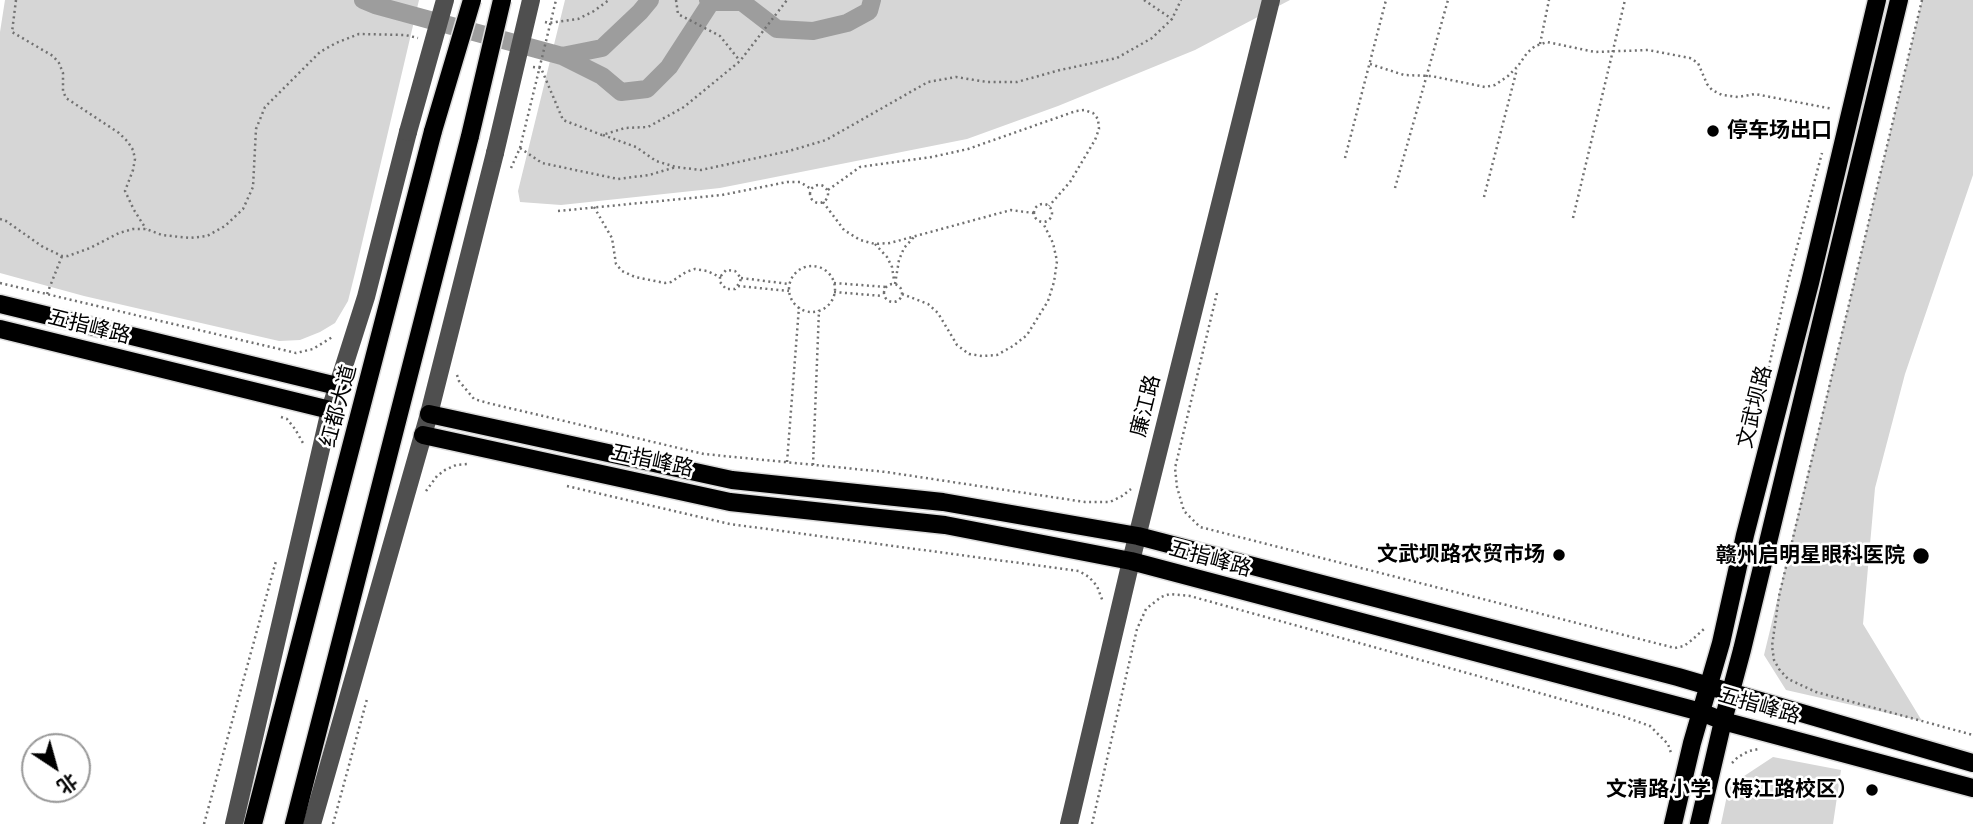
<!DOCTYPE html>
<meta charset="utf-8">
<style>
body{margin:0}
#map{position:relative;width:1973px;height:824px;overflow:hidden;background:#fff;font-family:"Work Sans","Noto Sans SC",sans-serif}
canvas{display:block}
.north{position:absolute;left:21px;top:733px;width:70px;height:70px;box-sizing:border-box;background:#fff;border:2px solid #999;border-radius:50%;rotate:144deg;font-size:19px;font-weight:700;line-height:28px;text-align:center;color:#000}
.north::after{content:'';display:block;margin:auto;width:24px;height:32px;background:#000;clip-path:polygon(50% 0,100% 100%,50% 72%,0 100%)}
</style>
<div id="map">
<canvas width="1973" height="824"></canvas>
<div class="north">北</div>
</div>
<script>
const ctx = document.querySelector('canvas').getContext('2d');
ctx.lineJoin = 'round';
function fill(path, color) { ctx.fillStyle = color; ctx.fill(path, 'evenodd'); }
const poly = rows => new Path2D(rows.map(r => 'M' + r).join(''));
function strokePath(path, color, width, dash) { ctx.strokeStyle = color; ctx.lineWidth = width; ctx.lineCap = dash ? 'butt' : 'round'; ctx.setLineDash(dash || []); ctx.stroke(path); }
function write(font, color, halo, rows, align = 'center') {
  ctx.font = font + ' "Work Sans","Noto Sans SC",sans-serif'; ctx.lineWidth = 5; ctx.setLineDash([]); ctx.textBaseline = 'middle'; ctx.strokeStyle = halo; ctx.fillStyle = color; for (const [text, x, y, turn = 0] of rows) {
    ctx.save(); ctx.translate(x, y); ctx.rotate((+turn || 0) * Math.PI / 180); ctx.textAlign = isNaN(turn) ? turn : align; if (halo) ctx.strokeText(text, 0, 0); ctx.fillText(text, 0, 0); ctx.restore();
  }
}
fill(poly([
 [5,0,419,0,355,273,348,301,335,323,320,332,300,340,279,341,84,296,0,273,0,32],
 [565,0,1290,0,1195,50,1058,106,967,139,720,188,561,205,520,202,518,191],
 [1922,0,1973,0,1973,175,1905,374,1875,488,1863,624,1922,721,1786,690,1764,655],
 [1773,757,1841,770,1833,824,1721,824,1729,786]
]), '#d6d6d6');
strokePath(poly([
 [363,0,375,5,562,56,602,48,640,12,650,0],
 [708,0,711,2,742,2,777,29,813,31,847,23,869,11,872,0],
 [562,56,602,76,621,92,647,89,669,67,711,2,714,0]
]), '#9d9d9d', 18);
const major = poly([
 [0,304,337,386],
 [0,329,330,410],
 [429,414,732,480,943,502,1138,536,1678,677,1973,763],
 [423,435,730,502,945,525,1131,561,1701,712,1723,721,1973,788],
 [253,824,433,131],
 [294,824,470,136],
 [1673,824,1692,743,1721,643,1745,535,1810,283,1877,0],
 [1699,824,1723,721,1742,650,1899,0]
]);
strokePath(major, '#dbdbdb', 21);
strokePath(poly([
 [16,0,12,32,53,56,59,63,63,73,63,91,66,98,119,133,128,142,133,150,135,159,133,170,125,191,134,210,146,229],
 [676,0,678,14,720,36,740,61],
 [1144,0,1172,19],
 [1922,0,1779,596,1772,646,1774,660,1779,669,1788,679,1816,692,1973,735],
 [545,22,549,23,578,19,594,11,609,0],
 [1540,44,1549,0],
 [1370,64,1404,75,1431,76,1485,87,1495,85,1508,76,1518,66,1527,53,1535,46,1547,42,1595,52,1648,50,1690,58,1698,63,1707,84,1712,90,1722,95,1738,97,1755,94,1833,109],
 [533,67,541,68,563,120,602,135,625,128,648,127,684,107,740,61,787,0],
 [603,135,636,147,656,161,676,167,701,170,789,151,826,140,928,82,956,77,987,82,1017,82,1060,70,1117,58,1152,38,1172,19,1181,0],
 [1345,158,1386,0],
 [511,168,520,148,542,163,618,179,649,175,676,167],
 '810 194a9 9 0 1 1 18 0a9 9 0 1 1-18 0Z',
 [1395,188,1448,0],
 [828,190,860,167,932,157,968,149,1076,111,1084,110,1093,113,1098,119,1099,129,1095,140,1070,182,1049,206],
 [1484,197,1517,69],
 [823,202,844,230,860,240,875,244,890,243,1011,210,1033,213],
 '1034 213a9 9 0 1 1 18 0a9 9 0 1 1-18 0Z',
 [594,207,612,238,616,264,622,271,635,277,665,283,671,282,686,272,695,269,707,271,720,277,720,282,726,289,735,289,740,282,741,278,735,271,726,270,720,277],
 [558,211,722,195,787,182,800,182,811,189],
 [1573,218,1625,0],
 [0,219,6,221,43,247,62,256,68,256,90,248,119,233,133,229,146,229,162,235,190,238,207,236,225,226,243,209,253,187,256,129,265,107,320,52,336,43,359,34,405,35,418,38],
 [875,244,887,257,892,267,894,280],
 '789 289a23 23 0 1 1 46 0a23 23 0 1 1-46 0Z',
 [741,278,789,284],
 [0,283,296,353,313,349,334,336],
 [834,283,886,287],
 '884 293a9 9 0 1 1 18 0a9 9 0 1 1-18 0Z',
 [895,284,899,260,904,248,914,237],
 [738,286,789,291],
 [834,292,883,296],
 [1217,293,1175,468,1177,487,1184,511,1200,527,1675,648,1684,646,1692,640,1705,628],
 [47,294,62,256],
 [902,294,928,304,938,313,957,345,969,354,982,356,997,355,1013,346,1027,335,1048,301,1054,282,1057,261,1053,243,1043,223],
 [457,375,459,381,474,399,488,403,704,454,886,472,1085,502,1110,502,1122,496,1131,489],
 [1765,384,1788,281,1822,153],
 [281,417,287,419,295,429,303,443],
 [787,462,799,307],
 [813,465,819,310],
 [567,486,730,524,1079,571,1089,577,1097,586,1103,602],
 [426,491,437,476,445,470,456,465,468,464],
 [1732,763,1738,757,1749,751,1759,749],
 [204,824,276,561],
 [333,824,367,699],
 [1092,824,1137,629,1146,609,1161,597,1170,594,1190,596,1622,716,1650,726,1668,744,1671,753]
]), '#717171', 2.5, [2, 3.5]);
strokePath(poly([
 [234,824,330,410,366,297,408,132],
 [312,824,429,414,495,153],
 [1069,824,1131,561,1271,0]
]), '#4f4f4f', 18);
strokePath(major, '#000', 18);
const majorBridge = poly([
 [433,131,472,0],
 [470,136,502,0]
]);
strokePath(majorBridge, '#dbdbdb', 21, []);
strokePath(poly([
 [520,148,556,0]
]), '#717171', 2.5, [2, 3.5]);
strokePath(poly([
 [408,132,445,0],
 [495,153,531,0]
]), '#4f4f4f', 18);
strokePath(majorBridge, '#000', 18);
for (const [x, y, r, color] of [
 [1713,131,7,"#000"],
 [1559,555,7,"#000"],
 [1921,556,9,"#000"],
 [1872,790,7,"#000"]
]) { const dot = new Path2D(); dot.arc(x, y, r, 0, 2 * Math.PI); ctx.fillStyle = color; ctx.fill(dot); strokePath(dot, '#fff', 2.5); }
write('bold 21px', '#000', '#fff', [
 ["停车场出口",1727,131,"left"],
 ["文武坝路农贸市场",1545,555],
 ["赣州启明星眼科医院",1905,556],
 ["文清路小学（梅江路校区）",1858,790]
], 'right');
write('21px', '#000', '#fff', [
 ["五指峰路",89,327,14],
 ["红都大道",339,406,-75],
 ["廉江路",1146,406,-76],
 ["文武坝路",1755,407,-76],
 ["五指峰路",652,461,12],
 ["五指峰路",1210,559,15],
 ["五指峰路",1759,706,16]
]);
</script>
